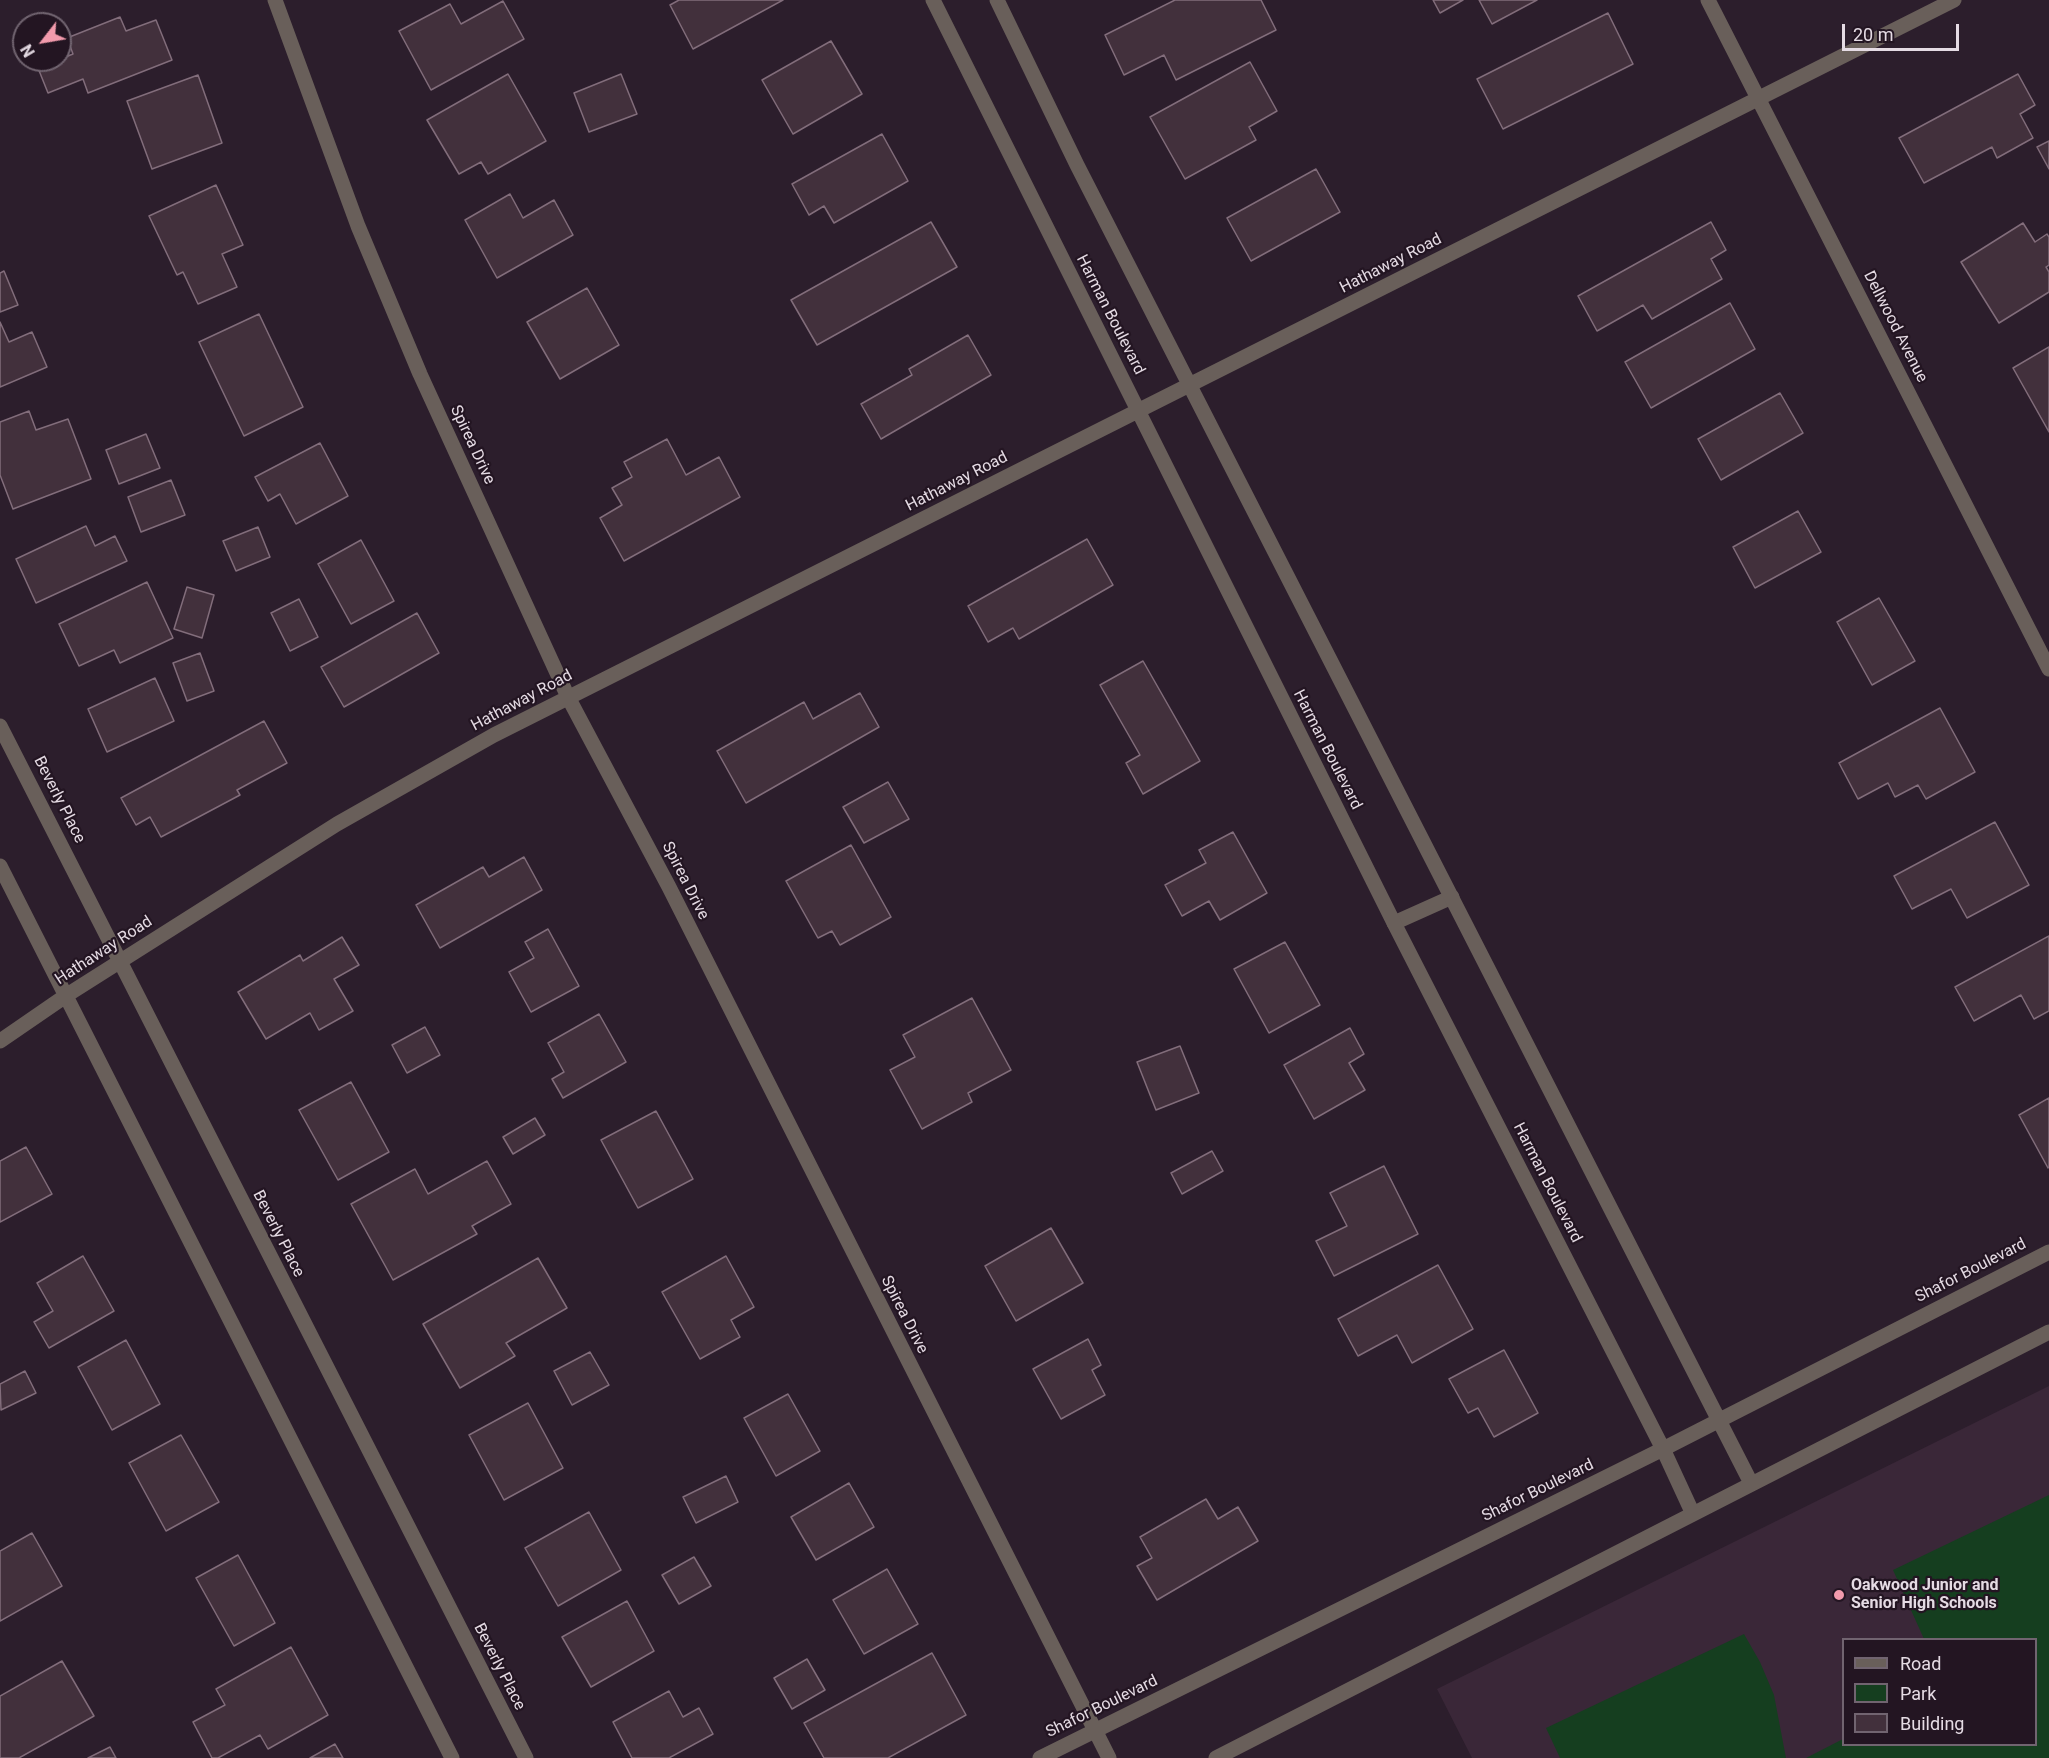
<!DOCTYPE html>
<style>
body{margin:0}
#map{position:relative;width:2049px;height:1758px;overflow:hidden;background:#2c1e2c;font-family:Roboto,sans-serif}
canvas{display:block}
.legend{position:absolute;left:1842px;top:1638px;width:195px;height:108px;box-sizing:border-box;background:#231522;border:2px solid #716470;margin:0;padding:8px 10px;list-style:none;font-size:18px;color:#e5dbe4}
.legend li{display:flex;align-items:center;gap:12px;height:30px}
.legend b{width:30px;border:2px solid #716470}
.north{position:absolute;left:12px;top:12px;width:60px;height:60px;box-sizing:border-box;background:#231522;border:2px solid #716470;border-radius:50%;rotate:239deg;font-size:16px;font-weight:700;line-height:24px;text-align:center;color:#e5dbe4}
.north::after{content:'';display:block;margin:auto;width:21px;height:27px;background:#f29aac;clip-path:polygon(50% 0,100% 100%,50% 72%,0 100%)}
.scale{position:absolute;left:1842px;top:24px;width:117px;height:27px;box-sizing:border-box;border:3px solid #e5dbe4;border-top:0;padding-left:8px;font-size:18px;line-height:21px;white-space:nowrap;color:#e5dbe4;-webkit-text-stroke:4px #231522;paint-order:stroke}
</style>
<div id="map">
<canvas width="2049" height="1758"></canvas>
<ul class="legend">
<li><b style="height:8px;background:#695f5a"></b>Road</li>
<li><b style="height:16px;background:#153e1f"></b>Park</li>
<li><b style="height:16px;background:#42303c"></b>Building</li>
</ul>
<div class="north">N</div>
<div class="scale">20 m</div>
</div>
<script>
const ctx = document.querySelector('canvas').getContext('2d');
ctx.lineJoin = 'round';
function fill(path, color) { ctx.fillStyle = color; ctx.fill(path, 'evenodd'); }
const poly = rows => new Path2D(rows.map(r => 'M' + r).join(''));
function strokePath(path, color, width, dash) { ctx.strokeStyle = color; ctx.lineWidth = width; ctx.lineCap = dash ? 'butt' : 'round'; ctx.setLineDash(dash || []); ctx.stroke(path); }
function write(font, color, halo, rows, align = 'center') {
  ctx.font = font + ' Roboto,sans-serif'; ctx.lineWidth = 4.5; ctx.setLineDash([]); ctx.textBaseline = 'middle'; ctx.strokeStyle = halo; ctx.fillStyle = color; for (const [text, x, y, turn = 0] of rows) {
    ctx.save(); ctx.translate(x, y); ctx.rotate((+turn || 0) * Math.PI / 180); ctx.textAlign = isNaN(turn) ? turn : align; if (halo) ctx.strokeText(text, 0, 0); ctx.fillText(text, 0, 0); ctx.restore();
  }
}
fill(poly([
 [2049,1386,2049,1758,1472,1758,1437,1689],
 [1844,1640,2036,1640,2036,1744,1844,1744]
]), '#3a2738');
fill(poly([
 [2049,1495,2049,1758,1806,1758,1843,1739,1844,1744,2036,1744,2036,1640,1924,1639,1893,1570],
 [1744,1634,1760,1662,1774,1695,1786,1758,1560,1758,1546,1728]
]), '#153e1f');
const building = poly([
 [679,0,783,0,693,49,670,5,679,0],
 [1175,0,1261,0,1276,30,1176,80,1164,55,1124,75,1105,35,1175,0],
 [1433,0,1463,0,1440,13,1433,0],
 [1479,0,1537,0,1492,24,1479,0],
 [503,1,524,39,431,90,399,31,450,4,461,24,503,1],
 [1608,13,1633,64,1503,129,1477,79,1608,13],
 [120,17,126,31,156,20,172,60,88,93,83,79,48,93,38,68,73,54,67,38,120,17],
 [831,41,862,94,793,134,762,80,831,41],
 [1250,62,1277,111,1249,127,1256,140,1185,179,1150,117,1250,62],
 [508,74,546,141,488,174,481,162,459,174,427,120,508,74],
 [621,74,637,114,589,132,574,93,621,74],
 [2018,74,2035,105,2020,114,2033,138,1997,158,1992,147,1924,183,1899,138,2018,74],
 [198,75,222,143,152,169,127,101,198,75],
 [882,134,908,181,834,223,824,206,809,215,792,184,882,134],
 [2049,141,2049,169,2037,147,2049,141],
 [1316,169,1340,212,1251,261,1227,218,1316,169],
 [216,185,243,245,222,254,237,287,198,304,183,272,177,275,149,216,216,185],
 [510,194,523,218,554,200,573,235,497,278,465,220,510,194],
 [931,222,957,267,817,345,791,300,931,222],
 [1711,222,1726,250,1711,259,1722,279,1652,319,1643,305,1597,331,1578,296,1711,222],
 [2023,223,2035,242,2047,234,2049,237,2049,265,2046,267,2049,272,2049,292,1999,323,1961,262,2023,223],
 [4,271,18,305,0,312,0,273,4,271],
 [587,288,619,345,560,379,527,322,587,288],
 [1730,303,1755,349,1651,408,1625,362,1730,303],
 [259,314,303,407,244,436,199,342,259,314],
 [0,322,9,342,32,332,47,367,0,387,0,322],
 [968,335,991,375,881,439,861,404,912,375,909,369,968,335],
 [2049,347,2049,432,2013,368,2049,347],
 [1780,393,1803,433,1721,480,1698,439,1780,393],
 [29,411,36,430,68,419,91,479,13,509,0,475,0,422,29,411],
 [146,434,160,468,119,484,106,450,146,434],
 [667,439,686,475,719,457,740,497,624,561,600,518,622,505,612,488,632,477,624,462,667,439],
 [320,443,348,496,296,524,280,494,268,501,255,477,320,443],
 [171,480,185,515,141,532,128,497,171,480],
 [1798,511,1821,552,1755,588,1733,547,1798,511],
 [86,526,95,546,115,536,127,561,36,603,16,559,86,526],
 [258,527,270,557,236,571,223,541,258,527],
 [1087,539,1113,585,1019,639,1013,628,988,642,968,606,1087,539],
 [361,540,394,601,351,624,318,564,361,540],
 [147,582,173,638,120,663,114,650,79,666,59,624,147,582],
 [187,587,214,595,202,638,174,629,187,587],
 [1879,598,1915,661,1872,685,1837,622,1879,598],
 [299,599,318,637,290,651,271,613,299,599],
 [417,613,439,653,344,707,321,667,417,613],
 [200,653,214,691,187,701,173,663,200,653],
 [1143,661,1200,761,1143,794,1126,763,1140,755,1100,685,1143,661],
 [155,678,174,721,107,752,88,709,155,678],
 [860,693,879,727,746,803,717,751,804,702,813,719,860,693],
 [1940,708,1975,772,1926,799,1918,785,1895,797,1888,783,1858,799,1839,763,1940,708],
 [264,721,287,763,237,790,240,795,161,837,150,817,136,825,121,798,264,721],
 [888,782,909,819,864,843,843,807,888,782],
 [1995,822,2029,885,1967,918,1951,889,1912,909,1894,876,1995,822],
 [1233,832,1267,893,1220,920,1209,901,1182,916,1165,885,1206,863,1199,850,1233,832],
 [851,845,891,917,840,945,832,931,818,938,786,881,851,845],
 [524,857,542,890,440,948,416,905,483,867,489,877,524,857],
 [548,929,579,986,531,1012,509,972,534,958,525,942,548,929],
 [2049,936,2049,1011,2034,1019,2021,995,1974,1021,1955,987,2049,936],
 [342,937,359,965,334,979,353,1011,319,1030,310,1013,266,1039,238,992,300,955,303,961,342,937],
 [1285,942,1320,1005,1269,1033,1234,969,1285,942],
 [972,998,1011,1070,968,1093,972,1102,922,1129,890,1070,915,1057,903,1035,972,998],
 [599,1014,626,1062,563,1098,552,1079,564,1072,548,1043,599,1014],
 [425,1027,440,1055,407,1073,392,1045,425,1027],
 [1350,1028,1364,1054,1349,1063,1365,1090,1314,1119,1284,1065,1350,1028],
 [1180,1046,1199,1093,1156,1110,1137,1062,1180,1046],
 [351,1082,389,1152,338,1180,299,1110,351,1082],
 [2049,1098,2049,1167,2048,1168,2019,1115,2049,1098],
 [656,1111,693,1179,638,1208,601,1140,656,1111],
 [535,1118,545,1135,513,1154,503,1137,535,1118],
 [26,1147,52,1194,0,1222,0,1161,26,1147],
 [1212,1151,1223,1171,1182,1194,1171,1173,1212,1151],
 [487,1161,511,1204,472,1226,477,1234,393,1280,351,1204,415,1169,428,1194,487,1161],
 [1384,1166,1418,1234,1334,1276,1316,1241,1347,1226,1330,1193,1384,1166],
 [1051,1228,1083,1283,1016,1321,985,1266,1051,1228],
 [83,1256,114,1311,49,1348,34,1322,53,1311,37,1283,83,1256],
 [726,1256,754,1307,731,1320,740,1337,700,1359,662,1292,726,1256],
 [538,1258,567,1308,506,1343,515,1356,460,1388,423,1324,538,1258],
 [1438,1265,1473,1329,1412,1363,1397,1335,1358,1356,1338,1319,1438,1265],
 [1088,1339,1101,1365,1092,1370,1105,1395,1061,1419,1033,1369,1088,1339],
 [126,1340,160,1404,112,1430,78,1367,126,1340],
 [1504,1350,1538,1413,1494,1437,1478,1408,1468,1413,1449,1379,1504,1350],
 [590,1352,609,1385,572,1405,554,1371,590,1352],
 [25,1371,36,1393,1,1410,0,1384,25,1371],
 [788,1394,820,1451,776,1476,744,1418,788,1394],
 [528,1403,563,1468,504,1500,469,1435,528,1403],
 [181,1435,219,1502,166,1531,129,1463,181,1435],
 [726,1476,738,1502,696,1523,683,1497,726,1476],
 [849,1483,874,1527,816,1560,791,1517,849,1483],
 [1206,1499,1218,1519,1238,1507,1258,1541,1157,1600,1137,1566,1152,1558,1140,1537,1206,1499],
 [589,1512,621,1570,558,1606,525,1548,589,1512],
 [32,1533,62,1586,0,1621,0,1551,32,1533],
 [238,1555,275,1623,234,1646,196,1578,238,1555],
 [694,1557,711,1586,679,1604,662,1575,694,1557],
 [887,1569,918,1624,864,1654,833,1600,887,1569],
 [627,1601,654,1651,591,1687,562,1637,627,1601],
 [291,1647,328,1715,268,1749,260,1735,218,1758,212,1758,193,1722,225,1705,216,1689,291,1647],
 [932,1653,966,1715,888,1758,824,1758,804,1723,932,1653],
 [807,1659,825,1690,792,1709,774,1678,807,1659],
 [62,1661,94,1716,19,1758,0,1758,0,1696,62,1661],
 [669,1691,683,1717,699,1708,713,1734,669,1758,632,1758,613,1722,669,1691],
 [335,1744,343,1758,310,1758,335,1744],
 [110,1747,116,1758,88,1758,110,1747]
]);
fill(building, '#42303c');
strokePath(building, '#826d7b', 1.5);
strokePath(poly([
 [1394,923,1452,897]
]), '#695f5a', 15);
strokePath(poly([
 [275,0,358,226,420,374,568,697,669,887,1109,1758],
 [933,0,1394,923,1663,1449,1693,1514],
 [997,0,1077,165,1751,1483],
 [1708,0,2049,669],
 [0,726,526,1758],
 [0,866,452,1758],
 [0,1041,67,995,337,824,494,735,1954,0],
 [1040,1758,1663,1449,2049,1252],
 [1216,1758,2049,1332]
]), '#695f5a', 15);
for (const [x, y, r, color] of [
 [1839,1595,6,"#f29aac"]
]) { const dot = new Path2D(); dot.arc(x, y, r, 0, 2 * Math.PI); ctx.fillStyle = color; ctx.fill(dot); strokePath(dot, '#231522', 2); }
write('16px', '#e5dbe4', '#231522', [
 ["Hathaway Road",1391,264,-27],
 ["Harman Boulevard",1110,315,63],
 ["Dellwood Avenue",1895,327,63],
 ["Spirea Drive",472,445,65],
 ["Hathaway Road",957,482,-27],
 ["Hathaway Road",522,701,-28],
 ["Harman Boulevard",1327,750,63],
 ["Beverly Place",59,800,63],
 ["Spirea Drive",685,881,63],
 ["Hathaway Road",104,951,-33],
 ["Harman Boulevard",1547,1183,63],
 ["Beverly Place",278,1234,63],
 ["Shafor Boulevard",1971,1271,-27],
 ["Spirea Drive",904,1315,63],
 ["Shafor Boulevard",1538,1491,-26],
 ["Beverly Place",499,1667,63],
 ["Shafor Boulevard",1102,1707,-26]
]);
write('bold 16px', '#e5dbe4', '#231522', [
 ["Oakwood Junior and",1851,1586],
 ["Senior High Schools",1851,1604]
], 'left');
</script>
